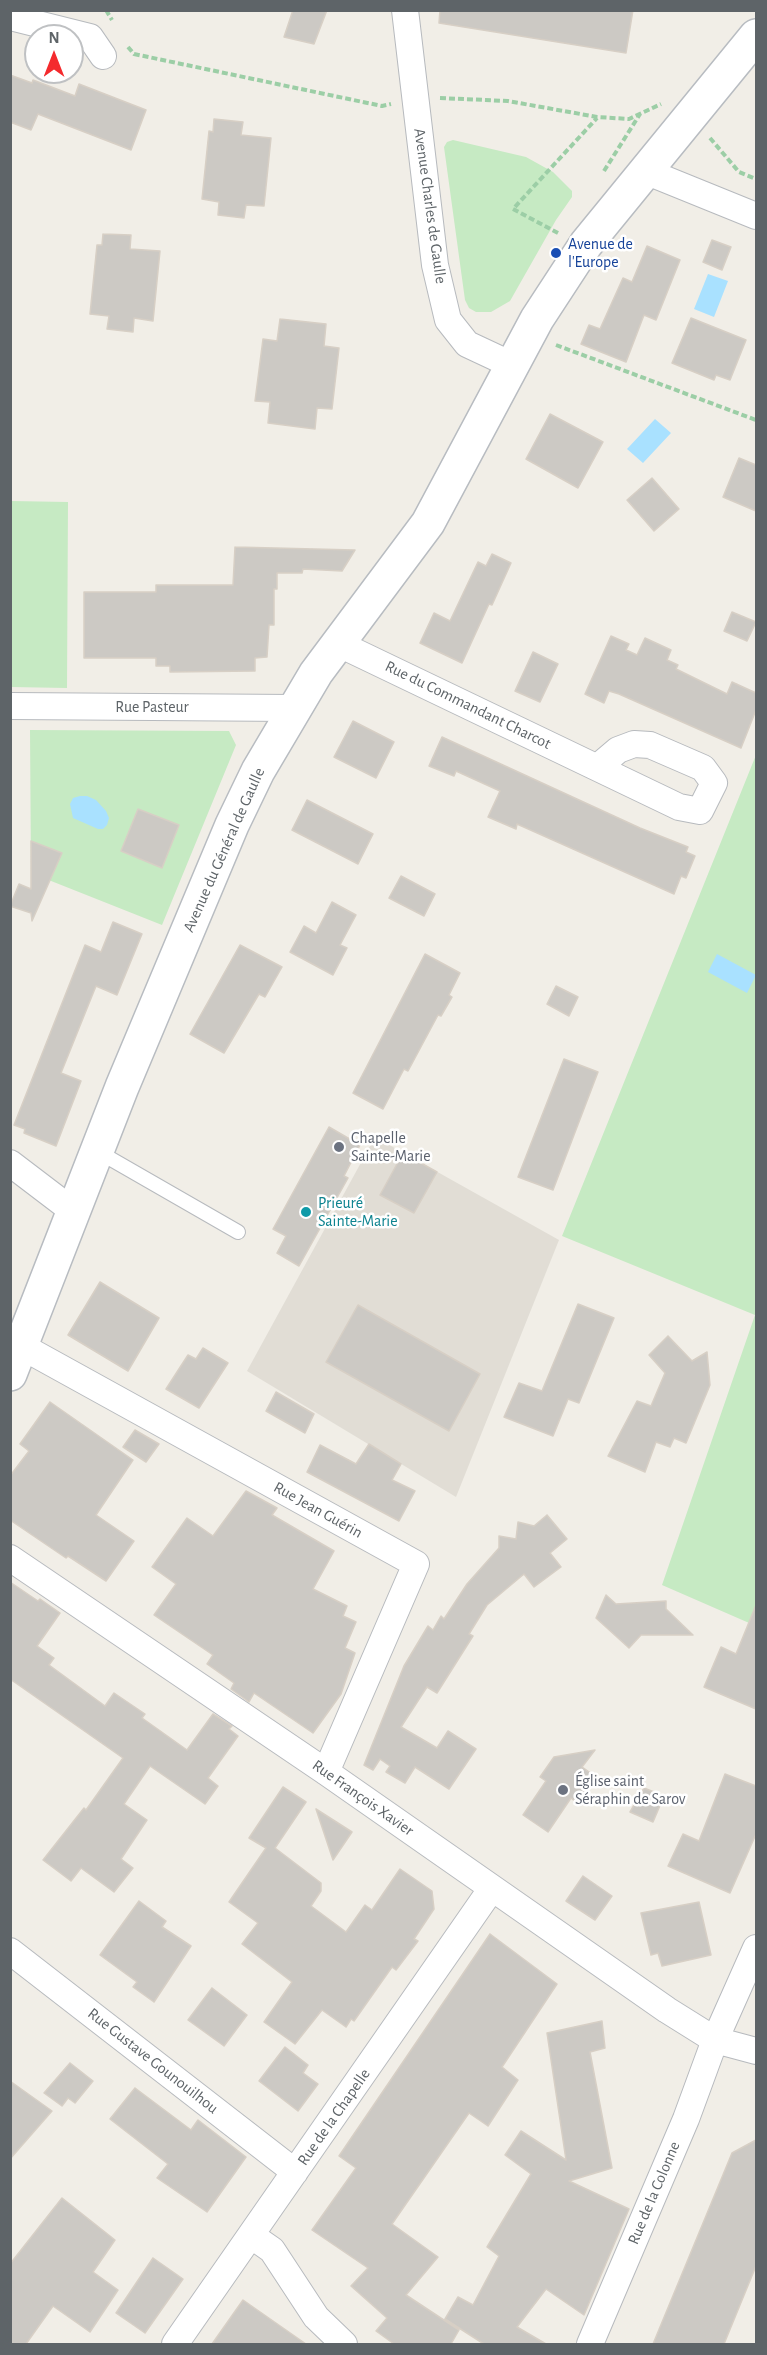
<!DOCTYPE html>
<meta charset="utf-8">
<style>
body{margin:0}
#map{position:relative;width:767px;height:2355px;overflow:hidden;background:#f1eee7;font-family:"Alegreya Sans",sans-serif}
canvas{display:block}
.frame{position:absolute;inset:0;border:12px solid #5e6468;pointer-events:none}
.north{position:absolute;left:24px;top:24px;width:60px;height:60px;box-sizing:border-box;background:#fff;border:2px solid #bfc1c3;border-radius:50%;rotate:0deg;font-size:16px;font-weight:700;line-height:24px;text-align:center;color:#5e6468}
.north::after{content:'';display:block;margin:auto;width:21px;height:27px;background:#f42a2d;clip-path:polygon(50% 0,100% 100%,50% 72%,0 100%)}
</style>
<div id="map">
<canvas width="767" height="2355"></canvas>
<div class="frame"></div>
<div class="north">N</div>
</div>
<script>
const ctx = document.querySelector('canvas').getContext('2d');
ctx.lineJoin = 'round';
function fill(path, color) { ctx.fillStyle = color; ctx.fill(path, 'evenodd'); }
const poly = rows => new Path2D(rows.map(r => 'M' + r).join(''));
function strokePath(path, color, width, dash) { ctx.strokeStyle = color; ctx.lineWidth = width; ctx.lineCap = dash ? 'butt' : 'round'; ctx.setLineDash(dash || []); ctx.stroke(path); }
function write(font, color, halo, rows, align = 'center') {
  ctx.font = font + ' "Alegreya Sans",sans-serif'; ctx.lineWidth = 5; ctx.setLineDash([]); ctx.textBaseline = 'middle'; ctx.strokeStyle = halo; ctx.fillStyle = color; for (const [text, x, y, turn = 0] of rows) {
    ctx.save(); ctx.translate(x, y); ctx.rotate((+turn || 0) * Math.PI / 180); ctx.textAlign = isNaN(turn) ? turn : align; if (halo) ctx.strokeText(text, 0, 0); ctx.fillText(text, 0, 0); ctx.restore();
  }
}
fill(poly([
 [375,1137,559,1240,456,1497,247,1371]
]), '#e1ddd5');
fill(poly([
 [453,140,526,157,553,172,572,191,572,197,556,220,510,301,491,312,476,312,469,308,465,300,444,147,447,142],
 [11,501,68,502,67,688,11,687],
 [30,730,229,731,236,745,162,925,31,873],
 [756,755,756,1626,662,1585,755,1315,562,1236]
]), '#c6eac3');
fill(poly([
 [708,274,728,281,714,317,694,309],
 [655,419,671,433,643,463,627,449],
 [80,796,87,796,96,800,106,811,109,818,107,825,103,829,98,829,73,818,70,804,73,798],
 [717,954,756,975,747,993,708,972]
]), '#a9e1ff');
const building = poly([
 [293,10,327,10,314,44,284,37,293,10],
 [440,10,633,10,626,53,439,23,440,10],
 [10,75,32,83,33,80,75,96,79,84,146,110,131,150,38,114,31,130,10,122,10,75],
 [214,119,243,122,241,135,271,138,264,206,246,205,244,218,218,215,219,202,202,199,209,131,213,132,214,119],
 [103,234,131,235,130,249,160,251,153,321,134,318,133,332,107,329,109,316,90,314,97,245,102,245,103,234],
 [712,240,731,247,722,270,703,262,712,240],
 [647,246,680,260,656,320,644,315,626,362,581,344,589,325,600,329,623,278,632,282,647,246],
 [691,318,746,340,730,380,716,375,714,380,672,363,691,318],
 [280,319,326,324,324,346,339,348,332,409,317,408,315,429,268,423,270,402,255,401,263,339,277,341,280,319],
 [550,414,603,442,578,488,526,459,550,414],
 [739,458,756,465,756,511,723,497,739,458],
 [652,478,679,509,654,531,627,500,652,478],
 [235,547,355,550,342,571,303,569,302,573,277,573,277,589,274,589,274,625,269,625,267,657,255,658,255,671,170,672,170,666,156,666,156,658,84,658,84,592,156,592,156,585,233,585,235,547],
 [492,554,511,563,492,605,489,604,462,663,420,643,434,613,450,621,478,562,486,566,492,554],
 [732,612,756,622,747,641,724,631,732,612],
 [611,636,629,644,626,650,637,655,645,638,671,650,667,660,678,665,676,669,727,694,732,682,756,693,756,710,741,748,619,694,609,691,604,703,585,694,611,636],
 [533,652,558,664,540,702,515,691,533,652],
 [353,721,394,742,376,778,334,757,353,721],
 [442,737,640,828,688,847,686,852,695,856,686,878,681,876,674,894,517,824,516,829,488,817,500,791,456,771,454,776,429,766,442,737],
 [307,800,373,834,358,864,292,830,307,800],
 [138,809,179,825,162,868,121,851,138,809],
 [31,841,62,853,32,921,31,913,10,906,19,884,31,889,31,841],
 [401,876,435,894,424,916,389,898,401,876],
 [332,902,356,915,340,945,347,948,333,975,290,952,304,926,316,933,332,902],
 [113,922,142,934,117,995,96,986,61,1073,81,1081,56,1146,24,1133,25,1129,14,1125,85,945,101,952,113,922],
 [240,945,282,967,265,997,259,994,224,1053,190,1034,240,945],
 [425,954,460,973,449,995,452,997,441,1016,438,1015,408,1071,404,1069,383,1109,353,1093,425,954],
 [556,986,578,997,569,1016,547,1004,556,986],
 [564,1059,598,1072,553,1190,518,1177,564,1059],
 [329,1127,360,1145,344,1176,348,1178,299,1266,277,1253,286,1236,273,1229,329,1127],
 [403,1153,437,1172,414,1213,380,1195,403,1153],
 [100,1282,159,1318,128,1371,68,1335,100,1282],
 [578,1304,614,1318,579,1403,568,1399,553,1436,504,1417,519,1383,542,1391,578,1304],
 [358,1305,480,1374,449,1431,326,1362,358,1305],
 [668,1336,692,1361,707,1352,710,1385,686,1443,674,1438,670,1447,656,1442,645,1472,608,1456,637,1401,651,1406,665,1373,649,1355,668,1336],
 [203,1348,228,1363,199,1408,166,1389,188,1355,196,1359,203,1348],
 [276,1392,314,1414,305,1433,266,1411,276,1392],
 [50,1402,133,1460,96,1515,134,1541,106,1581,68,1556,66,1558,10,1520,10,1476,29,1451,20,1444,50,1402],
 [135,1430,159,1444,146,1462,123,1447,135,1430],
 [369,1444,401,1464,392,1480,415,1491,399,1521,307,1472,320,1445,356,1464,369,1444],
 [246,1491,277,1508,272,1515,334,1551,313,1589,347,1606,343,1616,356,1622,345,1648,355,1653,341,1694,313,1733,254,1693,249,1702,231,1689,234,1683,207,1664,213,1655,154,1615,176,1584,152,1567,187,1518,213,1536,246,1491],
 [547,1515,567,1539,550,1553,561,1567,534,1587,524,1574,487,1605,469,1634,473,1636,437,1693,427,1687,401,1727,437,1748,448,1731,476,1749,449,1789,415,1767,405,1783,386,1772,390,1766,380,1759,373,1770,364,1765,404,1666,428,1626,433,1630,441,1616,444,1619,467,1584,499,1548,499,1536,516,1539,518,1522,534,1526,547,1515],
 [10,1582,38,1601,40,1599,60,1613,37,1646,54,1658,49,1665,105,1706,114,1693,145,1714,142,1718,187,1750,213,1714,232,1726,229,1729,238,1736,208,1778,218,1786,205,1804,150,1766,124,1804,147,1820,121,1859,133,1868,114,1892,81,1868,71,1881,43,1860,84,1808,86,1810,123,1758,10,1679,10,1582],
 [606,1595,616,1604,666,1601,666,1609,693,1635,641,1635,629,1648,596,1618,606,1595],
 [756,1605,756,1709,704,1687,721,1647,736,1654,756,1605],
 [595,1750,582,1767,595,1776,577,1803,571,1798,548,1832,523,1815,546,1781,540,1777,554,1757,595,1750],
 [725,1774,756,1786,756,1834,730,1893,668,1866,683,1834,699,1841,725,1774],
 [283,1787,306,1802,275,1848,321,1883,321,1891,311,1906,346,1932,365,1905,372,1910,400,1869,432,1891,434,1909,414,1939,418,1941,396,1970,392,1967,354,2021,351,2019,346,2027,322,2010,295,2044,264,2022,292,1982,242,1944,258,1923,229,1902,266,1848,249,1838,283,1787],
 [644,1788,664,1796,653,1822,630,1812,644,1788],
 [316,1809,352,1832,333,1860,316,1809],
 [583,1876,612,1896,595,1920,566,1901,583,1876],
 [139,1901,166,1921,162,1927,191,1946,154,2002,133,1987,137,1982,100,1955,139,1901],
 [699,1902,711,1955,662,1966,658,1953,651,1955,641,1913,699,1902],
 [490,1934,557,1984,502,2067,518,2080,488,2126,469,2113,392,2224,438,2257,406,2295,459,2330,451,2344,394,2344,376,2331,387,2318,351,2286,368,2268,312,2230,356,2168,339,2156,490,1934],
 [212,1988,247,2015,224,2046,188,2020,212,1988],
 [602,2021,605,2048,590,2052,612,2168,569,2181,629,2209,584,2315,546,2289,517,2327,546,2344,484,2344,445,2319,458,2297,473,2305,499,2256,487,2247,531,2174,505,2155,521,2131,566,2160,547,2033,602,2021],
 [285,2047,308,2065,303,2073,318,2084,298,2111,259,2081,285,2047],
 [70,2063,93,2081,75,2103,68,2098,62,2106,44,2093,70,2063],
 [10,2081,52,2111,10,2159,10,2081],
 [135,2088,191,2130,198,2120,246,2157,207,2212,157,2178,168,2164,110,2119,135,2088],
 [756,2140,756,2266,724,2344,653,2344,732,2153,756,2140],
 [62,2198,115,2240,93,2272,118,2290,90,2332,53,2306,26,2344,10,2344,10,2264,62,2198],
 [153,2258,183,2279,145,2333,116,2313,153,2258],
 [243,2300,306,2344,212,2344,243,2300]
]);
fill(building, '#ccc9c4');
strokePath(building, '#d7cfc5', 1.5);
const service = poly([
 [97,1151,238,1232]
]);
const minor = poly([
 [405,10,435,265,448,320,467,344,514,366],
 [10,17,90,37,103,56],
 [645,171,756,216],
 [337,643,679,807,700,811,714,783,703,768,650,745,634,744,618,750,598,767],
 [10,706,294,708],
 [10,1163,73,1211],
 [21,1346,416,1564,326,1772],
 [10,1558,326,1772,667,2010,715,2040,756,2051],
 [10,1951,295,2172],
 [252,2236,272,2250,316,2317,344,2344],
 [175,2344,492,1888],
 [590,2344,686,2119,715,2040,756,1948]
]);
const secondary = poly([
 [10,1374,122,1087,232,825,258,771,316,673,428,523,537,319,586,244,756,36]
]);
strokePath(service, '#b7babe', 16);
strokePath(minor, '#b7babe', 28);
strokePath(secondary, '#b8bcc1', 36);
strokePath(poly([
 [106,10,112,20],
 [128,47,134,54,382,106,391,104],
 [440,98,508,101,597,117,629,119,661,104],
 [710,138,739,172,756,179],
 [604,171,640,114],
 [558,233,513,209,597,118],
 [556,345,756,420]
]), '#9ccea6', 4, [6, 3]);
strokePath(service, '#fff', 14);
strokePath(minor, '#fff', 26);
strokePath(secondary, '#fff', 33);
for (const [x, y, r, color] of [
 [556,253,6,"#1a4fb4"],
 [339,1147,6,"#6b7280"],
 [306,1212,6,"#0f9aa8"],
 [563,1790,6,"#6b7280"]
]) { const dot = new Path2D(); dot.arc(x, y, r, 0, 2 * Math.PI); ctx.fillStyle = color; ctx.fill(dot); strokePath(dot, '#fff', 2); }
write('16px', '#5e6468', '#fff', [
 ["Avenue Charles de Gaulle",430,206,82],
 ["Rue du Commandant Charcot",468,705,26],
 ["Rue Pasteur",152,707],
 ["Avenue du Général de Gaulle",224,850,-66],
 ["Rue Jean Guérin",318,1510,29],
 ["Rue François Xavier",363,1798,35],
 ["Rue Gustave Gounouilhou",153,2061,38],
 ["Rue de la Chapelle",334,2117,-55],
 ["Rue de la Colonne",654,2193,-67]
]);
write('16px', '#164399', '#fff', [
 ["Avenue de",568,244],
 ["l'Europe",568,262]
], 'left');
write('16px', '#5b616d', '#fff', [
 ["Chapelle",351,1138],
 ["Sainte-Marie",351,1156],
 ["Église saint",575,1781],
 ["Séraphin de Sarov",575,1799]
], 'left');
write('16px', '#0d838f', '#fff', [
 ["Prieuré",318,1203],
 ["Sainte-Marie",318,1221]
], 'left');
</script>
